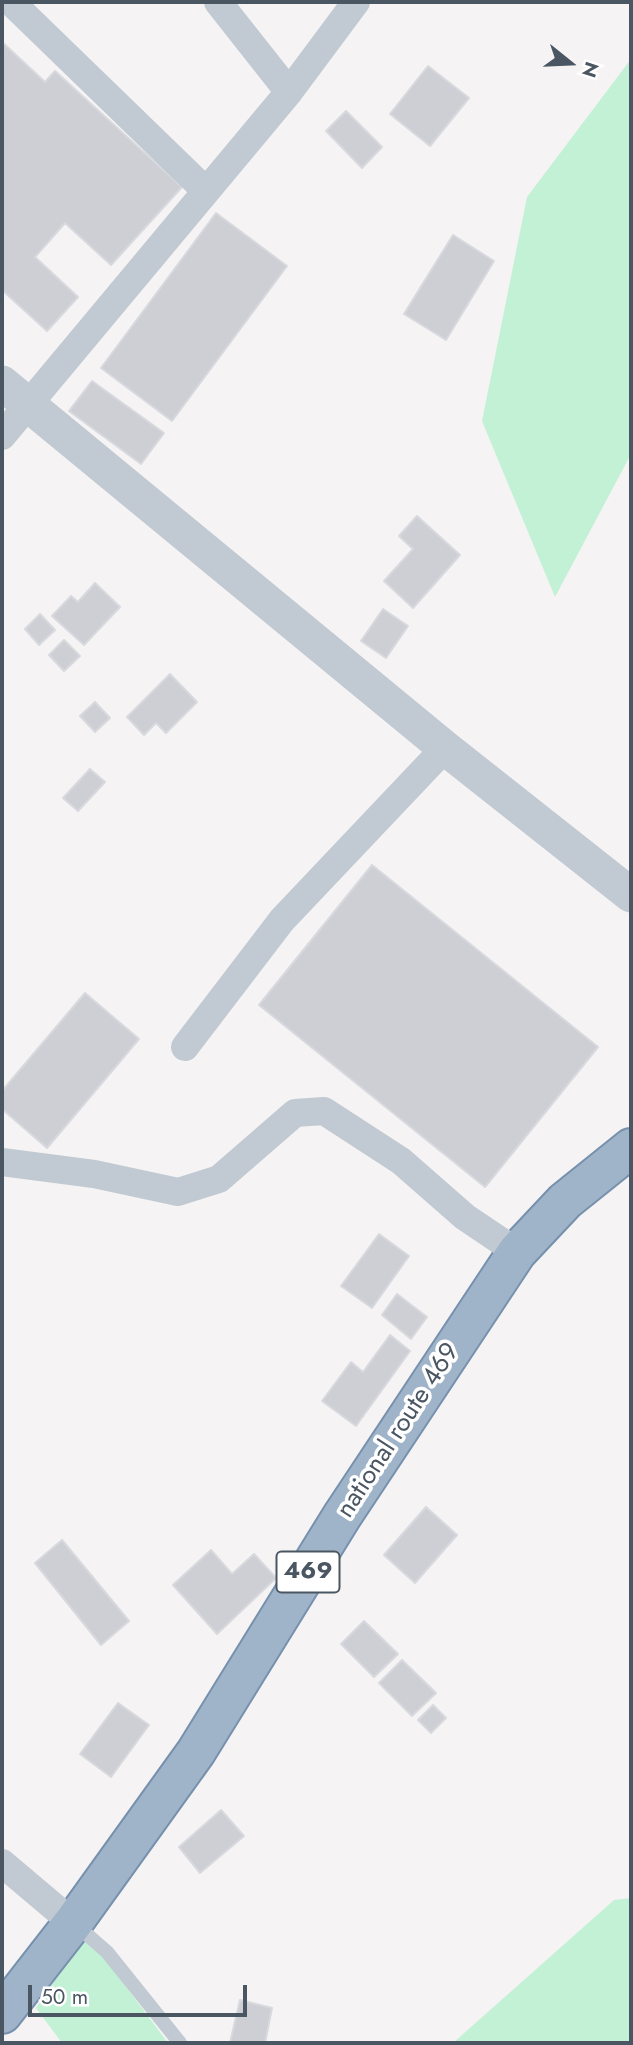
<!DOCTYPE html>
<style>
body{margin:0}
#map{position:relative;width:633px;height:2045px;overflow:hidden;background:#f5f3f3;font-family:Jost,sans-serif}
canvas{display:block}
.frame{position:absolute;inset:0;border:4px solid #4a5661;pointer-events:none}
.north{position:absolute;left:535px;top:28px;width:70px;height:70px;-webkit-text-stroke:5px #fff;paint-order:stroke;rotate:108deg;font-size:19px;font-weight:700;line-height:28px;text-align:center;color:#4a5661}
.north::after{content:'';display:block;margin:auto;width:24px;height:32px;background:#4a5661;clip-path:polygon(50% 0,100% 100%,50% 72%,0 100%)}
.scale{position:absolute;left:28px;top:1985px;width:219px;height:32px;box-sizing:border-box;border:4px solid #4a5661;border-top:0;padding-left:9px;font-size:21px;line-height:24px;white-space:nowrap;color:#4a5661;-webkit-text-stroke:5px #fff;paint-order:stroke}
</style>
<div id="map">
<canvas width="633" height="2045"></canvas>
<div class="frame"></div>
<div class="north">N</div>
<div class="scale">50 m</div>
</div>
<script>
const ctx = document.querySelector('canvas').getContext('2d');
ctx.lineJoin = 'round';
function fill(path, color) { ctx.fillStyle = color; ctx.fill(path, 'evenodd'); }
const poly = rows => new Path2D(rows.map(r => 'M' + r).join(''));
function strokePath(path, color, width, dash) { ctx.strokeStyle = color; ctx.lineWidth = width; ctx.lineCap = dash ? 'butt' : 'round'; ctx.setLineDash(dash || []); ctx.stroke(path); }
function write(font, color, halo, rows, align = 'center') {
  ctx.font = font + ' Jost,sans-serif'; ctx.lineWidth = 7; ctx.setLineDash([]); ctx.textBaseline = 'middle'; ctx.strokeStyle = halo; ctx.fillStyle = color; for (const [text, x, y, turn = 0] of rows) {
    ctx.save(); ctx.translate(x, y); ctx.rotate((+turn || 0) * Math.PI / 180); ctx.textAlign = isNaN(turn) ? turn : align; if (halo) ctx.strokeText(text, 0, 0); ctx.fillText(text, 0, 0); ctx.restore();
  }
}
fill(poly([
 [631,59,631,454,555,597,482,421,527,197],
 [631,1898,631,2043,453,2043,614,1900],
 [86,1933,168,2043,62,2043,36,2008]
]), '#c3f1d5');
const building = poly([
 [2,42,45,82,55,71,182,187,111,265,65,223,35,257,78,297,47,331,2,290,2,42],
 [428,66,469,98,430,146,390,114,428,66],
 [346,111,382,147,362,168,326,131,346,111],
 [216,213,287,266,172,421,101,368,216,213],
 [453,235,494,261,446,340,404,314,453,235],
 [92,381,164,433,141,464,69,411,92,381],
 [417,516,460,555,413,608,384,581,413,549,399,536,417,516],
 [95,583,120,607,84,645,52,616,71,596,78,602,95,583],
 [383,609,408,626,386,658,361,641,383,609],
 [40,614,55,630,39,645,25,629,40,614],
 [64,640,80,656,64,671,49,655,64,640],
 [170,674,197,702,166,733,156,723,144,735,127,717,170,674],
 [95,702,110,718,95,732,80,716,95,702],
 [90,769,105,782,78,811,63,798,90,769],
 [372,865,598,1047,485,1187,259,1005,372,865],
 [85,993,139,1039,47,1148,2,1109,2,1091,85,993],
 [379,1234,409,1256,372,1308,341,1286,379,1234],
 [397,1294,427,1317,411,1339,382,1315,397,1294],
 [390,1335,410,1351,356,1426,322,1401,351,1362,363,1372,390,1335],
 [426,1507,457,1535,415,1583,384,1555,426,1507],
 [62,1540,129,1621,101,1645,35,1563,62,1540],
 [211,1550,232,1574,254,1554,276,1578,217,1634,173,1585,211,1550],
 [364,1621,398,1654,374,1677,341,1644,364,1621],
 [402,1660,436,1693,412,1716,379,1683,402,1660],
 [118,1703,149,1725,111,1777,80,1754,118,1703],
 [433,1705,446,1718,431,1733,418,1720,433,1705],
 [221,1810,244,1836,200,1873,179,1847,221,1810],
 [240,2000,272,2008,265,2043,230,2043,240,2000]
]);
fill(building, '#cdcfd5');
strokePath(building, '#d7d9de', 2);
const trunk = poly([
 [2,2014,73,1923,196,1752,342,1516,517,1252,565,1201,631,1148]
]);
strokePath(trunk, '#7690ad', 42);
strokePath(poly([
 [75,1924,107,1952,180,2043]
]), '#c1cad2', 14);
strokePath(poly([
 [11,2,206,191],
 [218,2,289,92],
 [2,436,289,92,356,2],
 [185,1047,282,920,445,748],
 [2,1162,94,1174,178,1192,219,1179,295,1113,324,1111,401,1161,465,1217,517,1252],
 [2,1863,73,1923]
]), '#c1cad2', 28);
strokePath(poly([
 [2,383,445,748,631,895]
]), '#c1cad2', 35);
strokePath(trunk, '#9fb4c9', 38);
for (const [x, y, w] of [
 [308,1572,63]
]) { const box = new Path2D(); box.roundRect(x - w / 2, y - 20.5, w, 41, 5); ctx.fillStyle = '#fff'; ctx.fill(box); strokePath(box, '#4a5661', 2); }
write('bold 24px', '#4a5661', null, [
 ["469",308,1572]
]);
write('26px', '#4a5661', '#fff', [
 ["national route 469",399,1431,-57]
]);
</script>
